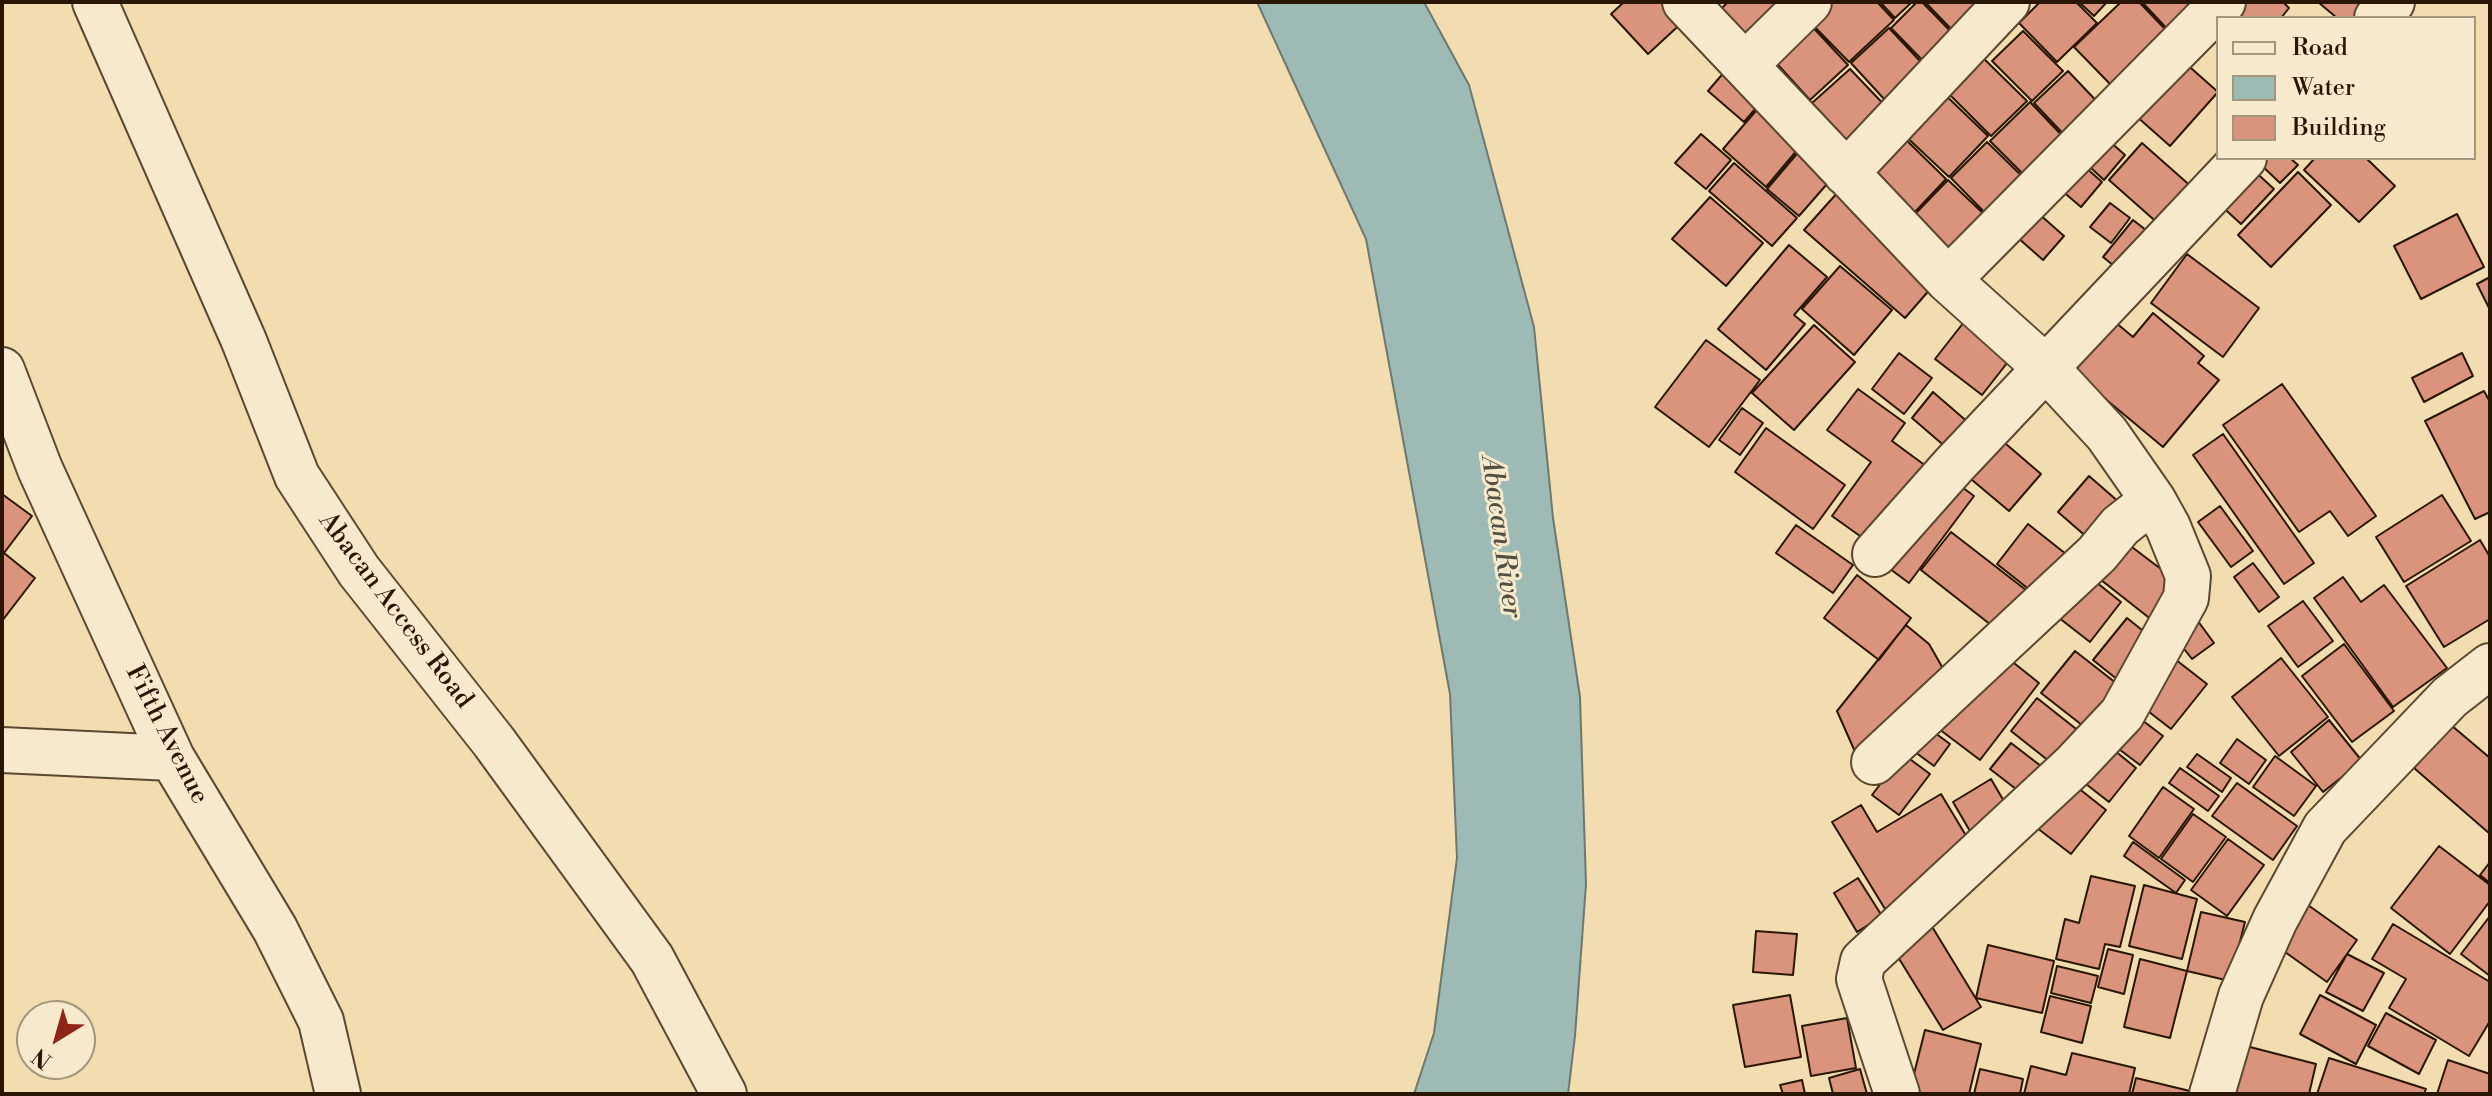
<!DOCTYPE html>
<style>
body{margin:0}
#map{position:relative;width:2492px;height:1096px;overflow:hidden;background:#f1ddb0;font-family:"Libre Bodoni",serif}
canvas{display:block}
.frame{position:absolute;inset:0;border:4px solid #291605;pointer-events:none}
.legend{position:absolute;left:2216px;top:16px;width:260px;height:144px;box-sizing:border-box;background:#f6e9cc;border:2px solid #a4957c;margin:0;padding:10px 14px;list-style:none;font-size:24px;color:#291605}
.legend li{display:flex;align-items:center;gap:16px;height:40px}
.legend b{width:40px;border:2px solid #a4957c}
.north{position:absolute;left:16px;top:1000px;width:80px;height:80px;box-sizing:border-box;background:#f6e9cc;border:2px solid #a4957c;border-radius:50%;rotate:217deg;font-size:22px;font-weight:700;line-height:32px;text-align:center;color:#291605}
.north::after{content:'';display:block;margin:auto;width:28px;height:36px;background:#8f2418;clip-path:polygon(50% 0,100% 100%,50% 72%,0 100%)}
</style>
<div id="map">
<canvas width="2492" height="1096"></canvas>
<div class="frame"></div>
<ul class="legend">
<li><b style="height:10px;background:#f6e9cc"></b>Road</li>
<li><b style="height:22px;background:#9ebab5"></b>Water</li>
<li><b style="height:22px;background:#da937c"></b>Building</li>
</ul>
<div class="north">N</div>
</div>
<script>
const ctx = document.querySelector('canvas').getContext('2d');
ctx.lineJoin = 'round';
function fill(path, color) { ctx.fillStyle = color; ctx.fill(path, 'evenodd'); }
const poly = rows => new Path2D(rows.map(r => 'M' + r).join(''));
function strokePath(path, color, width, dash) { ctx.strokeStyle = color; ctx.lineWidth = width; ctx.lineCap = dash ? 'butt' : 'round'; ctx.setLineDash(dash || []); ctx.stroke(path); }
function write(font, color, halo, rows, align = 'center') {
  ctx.font = font + ' "Libre Bodoni",serif'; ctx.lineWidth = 6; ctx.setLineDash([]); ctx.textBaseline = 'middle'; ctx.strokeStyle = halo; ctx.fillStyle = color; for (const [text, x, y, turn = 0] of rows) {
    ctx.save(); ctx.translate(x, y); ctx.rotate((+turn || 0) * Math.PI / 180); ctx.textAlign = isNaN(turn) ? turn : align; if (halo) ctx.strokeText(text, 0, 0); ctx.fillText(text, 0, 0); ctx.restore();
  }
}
const water = poly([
 [1257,2,1424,2,1469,85,1534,327,1553,518,1580,697,1586,884,1575,1036,1568,1094,1414,1094,1434,1033,1457,858,1450,694,1366,239,1257,2]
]);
fill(water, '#9ebab5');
strokePath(water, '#6f786f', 2);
const building = poly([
 [1624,2,1671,2,1687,18,1648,54,1611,14,1624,2],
 [1728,2,1783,2,1754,50,1718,12,1728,2],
 [1822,2,1877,2,1894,20,1849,62,1806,18,1822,2],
 [1880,2,1912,2,1895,18,1880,2],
 [1917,2,1922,2,1961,42,1932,70,1891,28,1917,2],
 [1925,2,1983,2,1955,33,1925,2],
 [2040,2,2076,2,2097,23,2057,62,2019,23,2040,2],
 [2079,2,2107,2,2094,16,2079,2],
 [2121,2,2139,2,2166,30,2110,84,2074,47,2121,2],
 [2142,2,2201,2,2170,32,2142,2],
 [2236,2,2283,2,2289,8,2281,18,2226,18,2236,2],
 [2318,2,2377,2,2365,18,2337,18,2318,2],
 [1806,20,1848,65,1810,100,1769,55,1806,20],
 [1889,28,1934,76,1896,112,1851,63,1889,28],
 [2023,31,2063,71,2032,101,1992,61,2023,31],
 [1975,50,2027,101,1991,136,1940,85,1975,50],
 [2174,53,2218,92,2170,146,2126,107,2174,53],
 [1732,63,1768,94,1744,122,1708,91,1732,63],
 [1850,69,1894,115,1856,150,1812,103,1850,69],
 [2068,71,2105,110,2071,142,2034,103,2068,71],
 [1937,87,1988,136,1949,177,1898,129,1937,87],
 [2030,102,2071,145,2032,183,1990,141,2030,102],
 [1761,105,1804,142,1766,187,1723,149,1761,105],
 [1896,130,1946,179,1914,213,1864,164,1896,130],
 [2099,132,2125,155,2104,180,2078,156,2099,132],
 [1701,134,1731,160,1706,189,1675,163,1701,134],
 [1987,142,2029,183,1992,220,1951,178,1987,142],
 [2142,143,2194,189,2161,226,2109,180,2142,143],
 [1801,149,1834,176,1799,216,1767,189,1801,149],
 [2262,158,2290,158,2298,165,2280,183,2258,162,2262,158],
 [2315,158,2366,158,2395,186,2359,222,2304,170,2315,158],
 [2076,159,2102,182,2081,207,2054,184,2076,159],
 [1734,163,1797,218,1772,246,1709,191,1734,163],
 [2250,167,2274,189,2241,224,2217,202,2250,167],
 [2298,172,2331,205,2271,267,2238,235,2298,172],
 [1948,180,1989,219,1955,254,1914,215,1948,180],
 [1838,192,1939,279,1905,318,1804,230,1838,192],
 [1710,197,1763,243,1726,286,1672,239,1710,197],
 [2110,203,2130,218,2111,243,2090,227,2110,203],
 [2038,213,2064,236,2043,260,2017,237,2038,213],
 [2457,214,2484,267,2421,299,2394,246,2457,214],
 [2133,220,2155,237,2125,275,2103,257,2133,220],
 [1789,245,1827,277,1794,315,1805,324,1766,370,1718,329,1789,245],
 [2187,254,2259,308,2223,357,2151,303,2187,254],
 [1840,266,1892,310,1854,355,1802,309,1840,266],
 [2490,277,2490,310,2477,284,2490,277],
 [2153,313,2204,356,2198,363,2219,380,2163,447,2073,372,2115,322,2133,337,2153,313],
 [1964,322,2011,358,1982,395,1935,359,1964,322],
 [1814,325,1855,362,1794,430,1752,393,1814,325],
 [1706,340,1760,380,1709,447,1655,407,1706,340],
 [1899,353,1932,378,1904,414,1872,389,1899,353],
 [2462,353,2473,376,2424,402,2412,378,2462,353],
 [2282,384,2376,516,2348,536,2330,511,2299,532,2223,425,2282,384],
 [1858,389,1905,423,1892,441,1930,469,1874,546,1832,516,1871,462,1827,430,1858,389],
 [2484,391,2490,402,2490,512,2475,519,2425,421,2484,391],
 [1933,392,1970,424,1948,449,1912,418,1933,392],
 [1742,408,1763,423,1740,455,1719,440,1742,408],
 [1766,428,1845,485,1813,529,1735,472,1766,428],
 [1992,432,2041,474,2009,511,1959,469,1992,432],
 [2223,434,2314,563,2284,584,2193,455,2223,434],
 [1947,476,1974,496,1909,583,1882,563,1947,476],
 [2089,476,2128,510,2097,546,2058,512,2089,476],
 [2,494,32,516,4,553,35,578,2,621,2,494],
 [2442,495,2471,541,2404,582,2376,537,2442,495],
 [2220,506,2253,551,2231,567,2198,522,2220,506],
 [2028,524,2071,558,2040,598,1997,564,2028,524],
 [1796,525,1853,565,1833,593,1776,553,1796,525],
 [1951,532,2035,597,2005,636,1921,570,1951,532],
 [2480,540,2490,557,2490,619,2444,647,2406,586,2480,540],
 [2124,541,2186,588,2157,624,2096,576,2124,541],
 [2253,563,2279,597,2259,612,2234,577,2253,563],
 [2086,574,2121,602,2090,642,2054,614,2086,574],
 [1857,575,1911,618,1879,660,1824,618,1857,575],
 [2343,577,2361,602,2384,585,2447,668,2393,707,2314,598,2343,577],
 [2303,601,2333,641,2298,667,2268,626,2303,601],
 [2192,613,2214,643,2192,659,2170,631,2192,613],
 [2127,618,2157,642,2123,684,2093,660,2127,618],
 [1906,625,1929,644,1945,672,1860,763,1837,711,1906,625],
 [2344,644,2394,711,2352,742,2302,676,2344,644],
 [1999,651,2039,683,1980,760,1939,729,1999,651],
 [2075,651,2130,694,2096,736,2041,693,2075,651],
 [2171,656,2207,684,2171,729,2135,701,2171,656],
 [2281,658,2328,717,2279,756,2232,697,2281,658],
 [2037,698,2085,736,2059,769,2011,731,2037,698],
 [2130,711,2163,736,2140,765,2107,740,2130,711],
 [2329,720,2362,761,2323,792,2291,752,2329,720],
 [2451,725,2490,758,2490,834,2414,768,2451,725],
 [1931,730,1950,744,1934,766,1915,752,1931,730],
 [2237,739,2266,760,2249,784,2220,763,2237,739],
 [2104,742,2136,768,2109,802,2077,777,2104,742],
 [2011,743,2050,773,2029,799,1990,769,2011,743],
 [1903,754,1930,774,1899,815,1872,795,1903,754],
 [2197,754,2231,778,2222,792,2187,767,2197,754],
 [2275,756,2316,786,2294,816,2253,787,2275,756],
 [2180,768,2219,796,2208,811,2169,783,2180,768],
 [2063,776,2106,810,2071,854,2028,821,2063,776],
 [1991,779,2012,815,1974,838,1953,802,1991,779],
 [2237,783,2297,826,2273,860,2212,816,2237,783],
 [2163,787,2194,809,2159,858,2129,836,2163,787],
 [1941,794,1977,854,1885,909,1832,822,1861,805,1877,832,1941,794],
 [2193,814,2226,837,2193,882,2161,859,2193,814],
 [2228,839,2264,865,2227,916,2191,890,2228,839],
 [2133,842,2185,880,2176,893,2124,856,2133,842],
 [2439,846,2490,885,2490,901,2450,954,2391,908,2439,846],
 [2490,862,2490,883,2480,875,2490,862],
 [2091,876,2135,886,2120,947,2105,944,2099,969,2056,959,2065,919,2079,923,2091,876],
 [1858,878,1882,916,1857,932,1834,893,1858,878],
 [2144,885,2197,899,2182,959,2129,946,2144,885],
 [2308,905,2357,940,2327,982,2278,947,2308,905],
 [2201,912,2245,922,2230,981,2187,971,2201,912],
 [2490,916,2490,976,2461,954,2490,916],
 [1928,920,1981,1007,1943,1030,1890,944,1928,920],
 [2393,924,2490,982,2490,1021,2469,1056,2389,1008,2406,979,2372,959,2393,924],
 [1756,931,1797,934,1793,975,1753,972,1756,931],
 [1988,945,2054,961,2042,1013,1976,998,1988,945],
 [2108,949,2133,955,2124,994,2098,987,2108,949],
 [2347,954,2384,973,2363,1011,2326,992,2347,954],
 [2140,959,2187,971,2170,1038,2124,1027,2140,959],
 [2057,966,2098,976,2091,1003,2051,993,2057,966],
 [1790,995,1801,1057,1745,1067,1733,1005,1790,995],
 [2320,995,2376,1025,2356,1064,2300,1034,2320,995],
 [2050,996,2091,1006,2082,1043,2041,1032,2050,996],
 [2386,1013,2436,1040,2419,1074,2368,1046,2386,1013],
 [1847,1018,1856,1068,1811,1076,1802,1026,1847,1018],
 [1925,1030,1981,1044,1969,1094,1909,1094,1925,1030],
 [2246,1046,2316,1064,2309,1094,2235,1094,2246,1046],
 [2072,1053,2135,1068,2129,1094,2024,1094,2031,1066,2066,1075,2072,1053],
 [2329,1058,2426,1089,2424,1094,2317,1094,2329,1058],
 [2448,1060,2490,1074,2490,1094,2437,1094,2448,1060],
 [1860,1069,1867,1094,1833,1094,1829,1078,1860,1069],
 [1980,1069,2023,1079,2020,1094,1974,1094,1980,1069],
 [2136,1078,2190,1091,2189,1094,2132,1094,2136,1078],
 [1802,1080,1805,1094,1783,1094,1780,1085,1802,1080]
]);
fill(building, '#da937c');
strokePath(building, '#291605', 2);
const minor = poly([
 [1685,2,1948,280,2045,367,2107,434,2153,500,2168,527,2188,576,2186,598,2122,714,2074,765,1863,961,1859,979,1897,1094],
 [2377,18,2392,2],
 [1745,65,1809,2],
 [1846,173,2007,2],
 [1948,280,2223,2],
 [2,370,40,469,172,758,275,929,321,1021,338,1094],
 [1875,554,1953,466,2244,158],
 [2,750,172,758],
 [1874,762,2097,554,2120,526,2153,500],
 [2212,1094,2241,996,2275,920,2325,828,2450,697,2490,666]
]);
const tertiary = poly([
 [95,2,244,341,297,476,359,571,494,742,652,959,724,1094]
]);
strokePath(minor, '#5b4830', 48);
strokePath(tertiary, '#5b4830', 48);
strokePath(minor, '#f6e9cc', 44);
strokePath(tertiary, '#f6e9cc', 44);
write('26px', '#291605', '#f6e9cc', [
 ["Abacan Access Road",395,611,53],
 ["Fifth Avenue",166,735,63]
]);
write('italic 28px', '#524f43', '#f6e9cc', [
 ["Abacan River",1500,537,82]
]);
</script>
